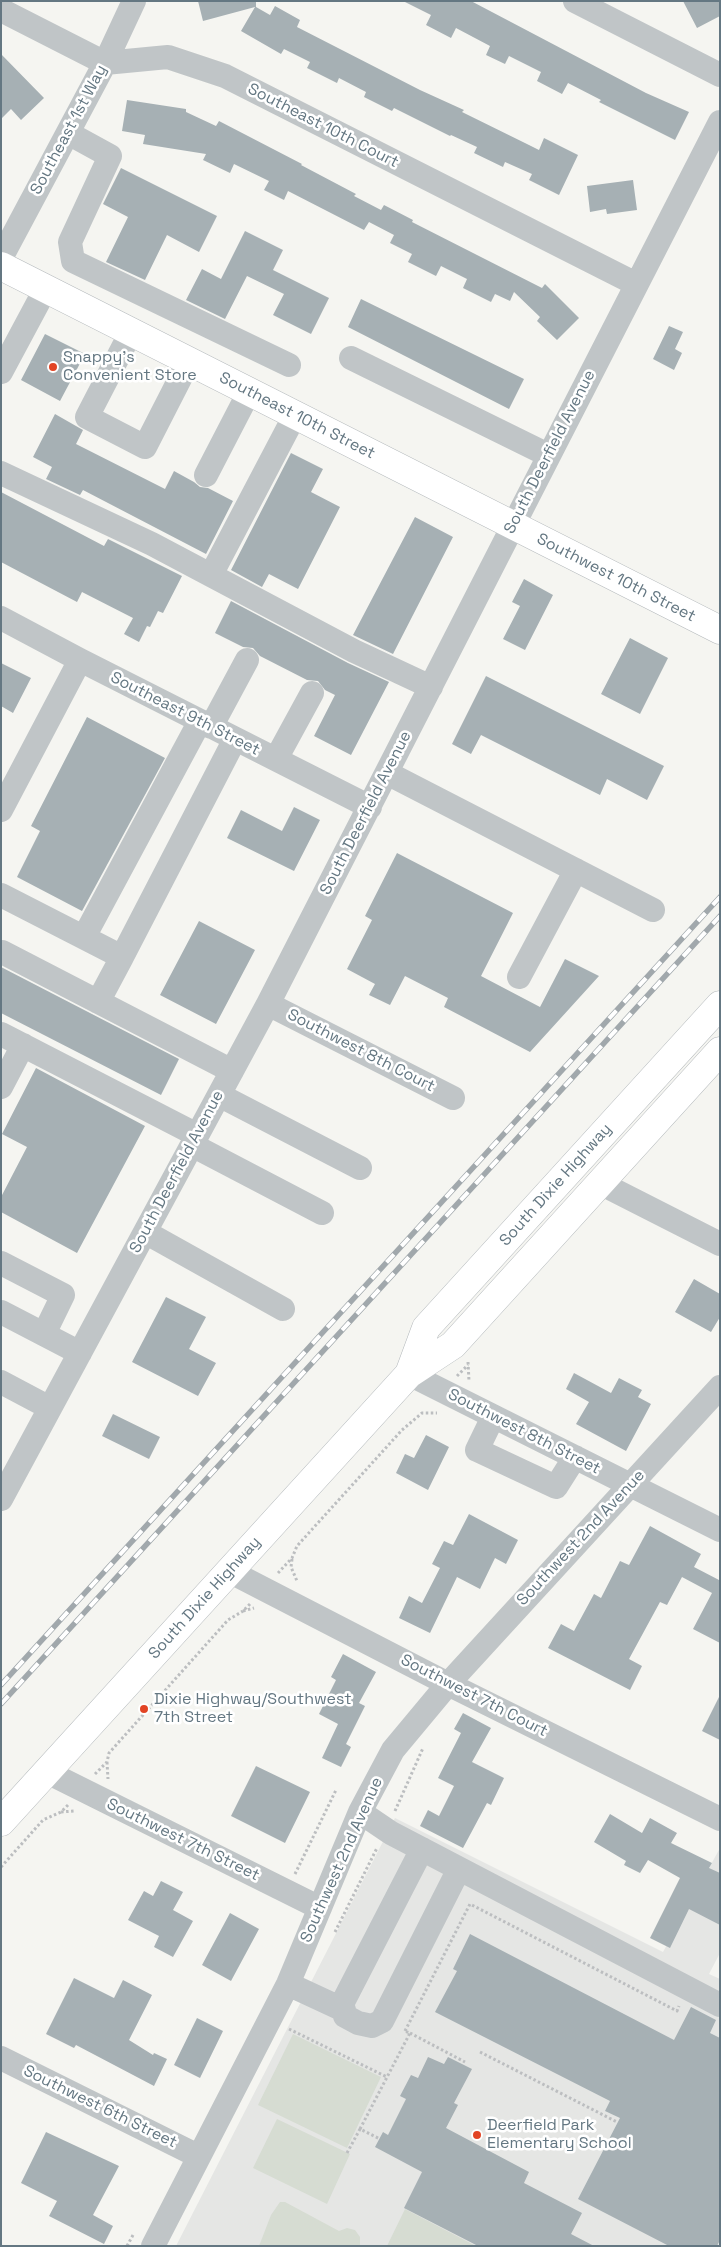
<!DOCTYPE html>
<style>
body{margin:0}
#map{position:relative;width:721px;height:2247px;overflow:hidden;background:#f5f5f1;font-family:"Space Grotesk",sans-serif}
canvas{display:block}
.frame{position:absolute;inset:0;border:2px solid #647782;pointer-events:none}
</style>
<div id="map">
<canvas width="721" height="2247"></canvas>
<div class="frame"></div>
</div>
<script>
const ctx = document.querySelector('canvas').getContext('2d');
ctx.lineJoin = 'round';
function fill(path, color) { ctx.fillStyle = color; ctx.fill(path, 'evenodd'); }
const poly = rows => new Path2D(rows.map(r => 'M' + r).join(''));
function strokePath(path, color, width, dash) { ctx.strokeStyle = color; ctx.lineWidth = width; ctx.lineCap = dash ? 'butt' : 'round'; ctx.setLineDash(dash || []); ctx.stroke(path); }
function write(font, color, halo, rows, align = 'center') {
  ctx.font = font + ' "Space Grotesk",sans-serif'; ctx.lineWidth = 5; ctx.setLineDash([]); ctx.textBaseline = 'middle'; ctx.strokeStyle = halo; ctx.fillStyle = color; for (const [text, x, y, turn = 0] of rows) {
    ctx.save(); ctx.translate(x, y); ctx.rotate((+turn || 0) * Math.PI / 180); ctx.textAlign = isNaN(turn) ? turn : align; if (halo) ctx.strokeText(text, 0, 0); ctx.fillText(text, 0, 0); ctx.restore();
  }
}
fill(poly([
 [395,1818,663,1952,720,1848,720,1953,709,1974,720,1979,720,2246,176,2246]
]), '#e5e6e4');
fill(poly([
 [293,2034,381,2077,347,2148,258,2105],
 [277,2119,350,2154,327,2204,253,2168],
 [280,2202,285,2202,339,2231,347,2228,355,2230,360,2237,360,2245,259,2246,271,2215],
 [405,2209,476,2246,387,2246]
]), '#d6dcd2');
fill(poly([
 [198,1,256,1,256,7,270,15,275,6,300,20,297,27,420,90,464,110,462,112,529,145,539,150,544,138,578,155,559,195,529,180,532,174,505,162,503,167,474,153,477,147,451,135,450,136,394,108,392,111,364,97,366,92,339,78,337,83,307,68,310,62,284,49,281,54,241,31,255,7,203,21],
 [403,1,471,1,646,93,689,112,675,140,599,102,601,100,568,83,562,94,537,81,541,72,509,56,505,64,486,55,490,46,456,28,451,38,426,25,431,15],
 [683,1,720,1,720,16,697,28],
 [1,54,44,98,21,120,11,109,1,119],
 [127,100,186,109,186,112,216,126,219,121,302,164,301,165,356,194,354,196,381,210,384,205,413,220,412,222,542,288,545,284,579,318,557,340,537,321,540,317,514,292,510,301,495,294,491,302,463,288,467,279,441,266,436,276,408,262,412,254,390,243,394,235,369,222,364,230,288,191,284,200,264,190,269,181,234,164,230,173,203,160,206,154,143,144,145,135,122,131],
 [121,168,217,216,199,252,167,235,145,280,106,262,128,217,103,204],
 [633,180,637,210,607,214,606,209,590,212,587,186],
 [245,231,283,250,273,270,329,298,311,334,273,315,284,294,247,276,225,319,186,300,202,269,221,279],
 [361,299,524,379,509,409,348,327],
 [669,326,683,332,675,349,682,353,674,370,653,359],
 [45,334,85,354,60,401,21,380],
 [55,414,83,430,76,444,165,489,174,471,194,482,200,487,208,488,233,501,206,554,83,490,80,495,46,479,52,467,33,457],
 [291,453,323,469,311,492,340,507,298,589,269,574,262,587,231,570],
 [1,492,104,546,108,539,182,576,163,613,158,611,150,627,147,626,139,642,124,634,133,618,82,592,77,602,1,562],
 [415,517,453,537,393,654,353,635],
 [524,579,553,595,525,650,503,639,520,606,512,602],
 [231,601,348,663,389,682,351,755,314,736,335,695,325,690,318,681,307,680,260,656,253,648,243,647,215,633],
 [630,638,668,658,640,714,601,694],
 [1,663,31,678,13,713,1,706],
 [486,676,664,766,647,800,607,779,600,795,481,735,471,754,452,744],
 [87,717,165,758,82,911,17,877,40,831,31,826],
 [294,807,320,820,294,871,227,838,241,810,282,831],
 [397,853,513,913,481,976,540,1007,565,959,599,976,530,1052,444,1007,448,998,405,976,390,1005,369,995,375,984,347,969,372,920,365,916],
 [199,921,255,950,216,1024,160,995],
 [1,967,179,1059,161,1095,1,1013],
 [36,1068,145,1126,77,1253,1,1212,1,1197,27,1147,2,1134],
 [694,1279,720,1294,720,1317,711,1332,675,1312],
 [166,1297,206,1317,189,1349,216,1363,198,1396,132,1362],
 [574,1373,611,1393,619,1378,642,1390,638,1397,651,1404,626,1451,576,1424,589,1402,566,1389],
 [113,1414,160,1437,149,1459,102,1436],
 [426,1435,449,1447,428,1490,396,1473,405,1454,414,1458],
 [469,1514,518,1540,506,1564,495,1558,480,1589,457,1577,430,1633,399,1618,409,1596,422,1603,440,1568,432,1564,444,1541,453,1545],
 [650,1526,701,1554,694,1567,719,1580,720,1577,720,1643,693,1629,712,1593,682,1577,667,1605,660,1602,629,1659,642,1666,630,1690,548,1648,561,1624,574,1631,594,1594,601,1598,620,1561,629,1565],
 [343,1654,376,1672,359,1703,365,1706,346,1744,351,1747,341,1767,322,1758,338,1724,319,1714,336,1680,331,1677],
 [720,1695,720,1740,702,1731],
 [463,1713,491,1728,472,1762,504,1778,491,1805,487,1803,463,1848,420,1826,428,1810,439,1816,454,1786,438,1778,461,1733,454,1729],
 [256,1766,310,1792,285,1843,231,1816],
 [610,1814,642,1833,650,1818,677,1833,671,1843,712,1863,709,1868,720,1873,720,1925,689,1909,670,1948,650,1938,680,1878,648,1860,640,1873,624,1865,626,1861,594,1842],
 [161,1881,183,1892,173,1910,193,1921,173,1957,154,1947,159,1936,128,1920,144,1891,153,1896],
 [230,1913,259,1929,231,1981,202,1965],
 [470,1934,674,2040,691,2007,716,2020,710,2033,720,2038,720,2240,717,2246,669,2246,578,2199,620,2118,605,2111,610,2101,435,2012,457,1971,453,1969],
 [74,1978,114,1998,123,1980,152,1995,129,2040,153,2055,154,2053,167,2059,154,2086,76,2045,74,2048,46,2034],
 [197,2018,223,2031,200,2078,174,2065],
 [428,2057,444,2064,448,2057,472,2069,454,2103,458,2105,446,2128,529,2172,524,2183,582,2213,571,2234,594,2246,478,2246,404,2208,422,2172,375,2147,383,2132,388,2135,406,2099,400,2096,411,2075,418,2078],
 [46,2132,119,2166,93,2215,113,2226,104,2244,49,2216,57,2201,21,2183]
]), '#a6b0b4');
const major = poly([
 [1,266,720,630],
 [409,1374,426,1328,720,1005],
 [1,1822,409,1374,453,1345,720,1051]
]);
strokePath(major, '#b3b8bb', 29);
strokePath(poly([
 [468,1362,469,1381],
 [457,1376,468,1365],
 [292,1559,291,1567,297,1581],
 [278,1573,292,1558,297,1546,402,1430,422,1413,437,1413],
 [250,1604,243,1611,254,1608],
 [107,1762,108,1779],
 [95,1774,107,1762,109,1753,228,1620,243,1611],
 [68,1805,61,1812,74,1811],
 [395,1811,423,1748],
 [1,1867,43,1820,61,1812],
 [295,1874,336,1790],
 [335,1932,377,1848],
 [289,2029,387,2077],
 [405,2031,470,1904,677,2011,679,2006],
 [410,2033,465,2062],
 [480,2052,617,2122],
 [360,2129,410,2033,404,2031],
 [347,2153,360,2129,380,2139],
 [127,2246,133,2235]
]), '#bcbec0', 3, [2.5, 2.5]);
strokePath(poly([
 [575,1,720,75],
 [1,10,105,63,168,57,225,76,636,284],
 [68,133,110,156,70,242,73,261,289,365],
 [1,258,105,63,134,1],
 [131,332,87,417,145,447,189,361],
 [351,358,548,455],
 [1,372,46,288],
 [1,473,152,544,354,651,431,687],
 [206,475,249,392],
 [211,575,295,415],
 [1,618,80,660,370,807],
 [211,727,247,660],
 [276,759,312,693],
 [387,773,653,910],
 [1,810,80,660],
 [1,895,122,957,235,739],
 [84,937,200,721],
 [2,952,232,1071],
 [519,977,576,870],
 [98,1002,122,957],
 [268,1004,453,1098],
 [1,1034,197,1135],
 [1,1087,23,1045],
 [219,1095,360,1168],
 [192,1145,322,1213],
 [600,1183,720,1244],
 [145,1232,283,1309],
 [1,1263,63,1295,44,1334],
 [1,1312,80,1353],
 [409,1374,720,1530],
 [1,1382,50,1408],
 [493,1417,477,1450,556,1487,575,1457],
 [1,1499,268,1004,720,122],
 [229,1571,448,1684,720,1819],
 [47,1772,320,1908],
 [360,1812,391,1833,720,2005],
 [422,1849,342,2004,345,2016,358,2023,372,2026,382,2021,459,1869],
 [288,1984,344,2010],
 [1,2058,198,2156],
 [153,2246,288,1984,360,1812,393,1750,448,1684,720,1387]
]), '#c0c5c7', 24);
strokePath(major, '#fff', 28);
const rail = poly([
 [1,1685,720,897],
 [1,1704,720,916]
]);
strokePath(rail, '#a1a8ac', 5.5);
strokePath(rail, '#fff', 4, [11]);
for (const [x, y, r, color] of [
 [53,367,5,"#e24424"],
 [144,1709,5,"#e24424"],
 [477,2135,5,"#e24424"]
]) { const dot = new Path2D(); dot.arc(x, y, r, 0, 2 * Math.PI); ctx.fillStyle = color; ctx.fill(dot); strokePath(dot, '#fff', 2); }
write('16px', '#647782', '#fff', [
 ["Southeast 10th Court",323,126,27],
 ["Southeast 1st Way",69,130,-62],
 ["Southeast 10th Street",297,416,27],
 ["South Deerfield Avenue",550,452,-63],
 ["Southwest 10th Street",616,578,27],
 ["Southeast 9th Street",185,714,27],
 ["South Deerfield Avenue",366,813,-63],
 ["Southwest 8th Court",361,1051,27],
 ["South Deerfield Avenue",177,1172,-62],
 ["South Dixie Highway",556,1185,-48],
 ["Southwest 8th Street",524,1432,27],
 ["Southwest 2nd Avenue",581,1538,-47],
 ["South Dixie Highway",205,1598,-48],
 ["Southwest 7th Court",474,1696,27],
 ["Southwest 7th Street",183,1840,26],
 ["Southwest 2nd Avenue",342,1860,-66],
 ["Southwest 6th Street",100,2107,26]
]);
write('16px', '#647782', '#fff', [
 ["Snappy's",63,358],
 ["Convenient Store",63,376],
 ["Dixie Highway/Southwest",154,1700],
 ["7th Street",154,1718],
 ["Deerfield Park",487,2126],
 ["Elementary School",487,2144]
], 'left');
</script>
